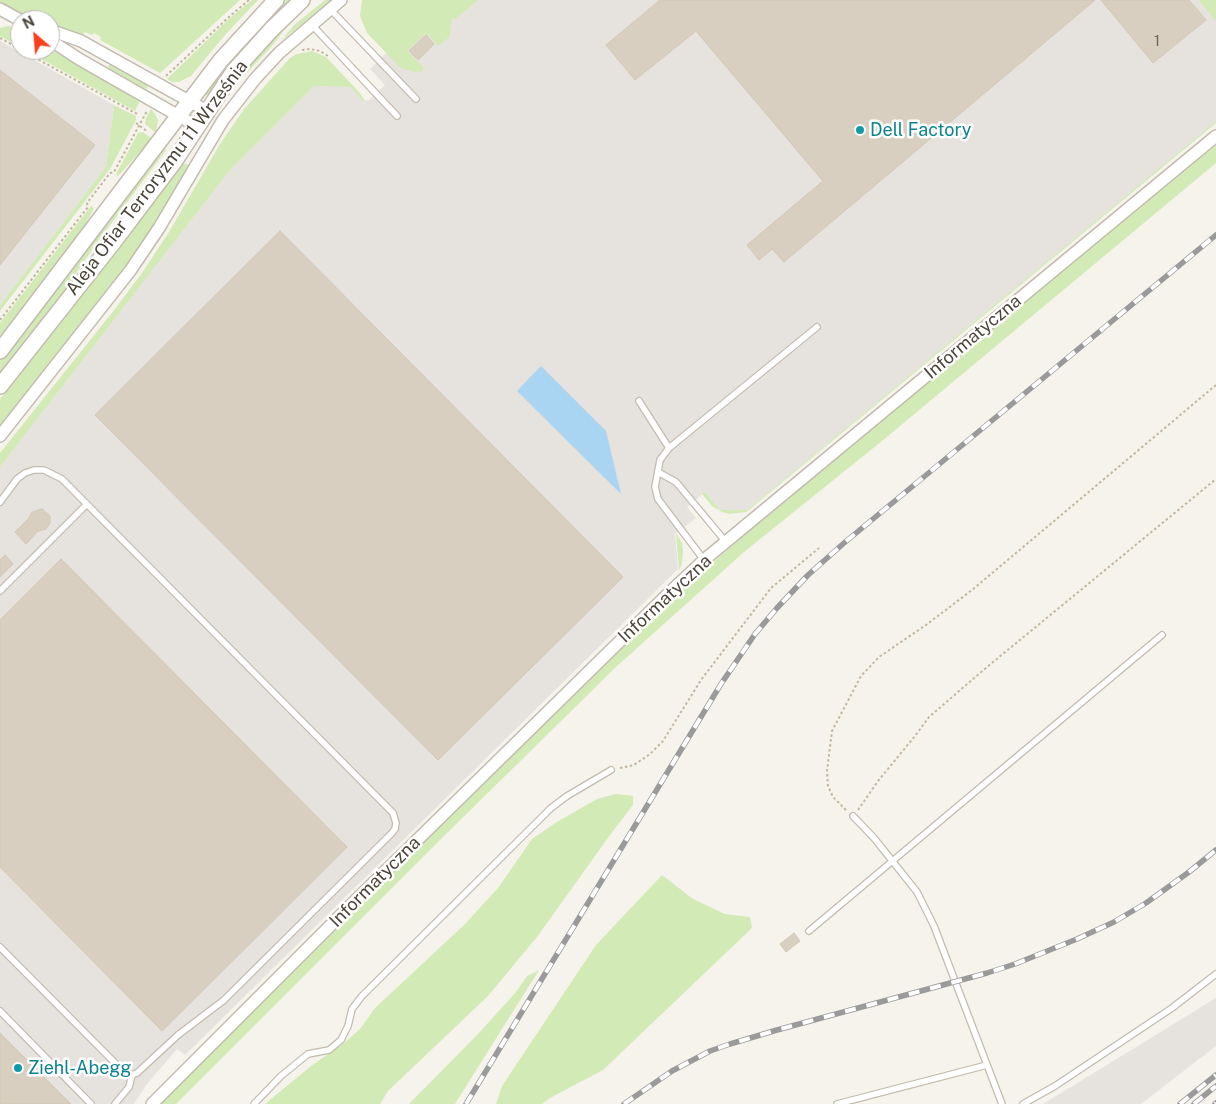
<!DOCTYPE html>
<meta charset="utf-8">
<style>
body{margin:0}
#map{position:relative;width:1216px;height:1104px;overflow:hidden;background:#f6f3ec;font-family:"Public Sans",sans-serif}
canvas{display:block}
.north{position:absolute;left:10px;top:10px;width:50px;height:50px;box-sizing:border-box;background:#fff;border:1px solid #b7b4b0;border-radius:50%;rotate:333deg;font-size:14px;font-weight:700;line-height:20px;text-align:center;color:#4b4439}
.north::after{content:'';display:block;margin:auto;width:18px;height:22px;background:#fc3f1d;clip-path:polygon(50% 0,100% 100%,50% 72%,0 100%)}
</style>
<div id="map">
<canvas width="1216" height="1104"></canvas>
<div class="north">N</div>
</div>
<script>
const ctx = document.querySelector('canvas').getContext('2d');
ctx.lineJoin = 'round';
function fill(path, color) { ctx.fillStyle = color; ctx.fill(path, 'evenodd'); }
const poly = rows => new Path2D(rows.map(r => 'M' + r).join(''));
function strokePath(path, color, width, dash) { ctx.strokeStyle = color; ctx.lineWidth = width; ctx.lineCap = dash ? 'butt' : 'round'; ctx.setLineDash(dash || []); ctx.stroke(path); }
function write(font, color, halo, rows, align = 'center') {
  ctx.font = font + ' "Public Sans",sans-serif'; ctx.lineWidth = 5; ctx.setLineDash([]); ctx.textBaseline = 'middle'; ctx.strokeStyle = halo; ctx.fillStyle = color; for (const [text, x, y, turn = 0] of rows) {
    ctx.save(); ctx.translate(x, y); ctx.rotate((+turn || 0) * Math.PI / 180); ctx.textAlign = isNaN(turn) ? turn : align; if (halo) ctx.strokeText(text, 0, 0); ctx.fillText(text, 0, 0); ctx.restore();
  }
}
fill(poly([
 [398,0,1216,0,1216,121,747,510,720,510,705,492,687,507,696,518,675,534,678,569,185,1055,177,1049,147,1084,134,1104,0,1104,0,467,230,170,314,86,350,87,364,101,369,100,385,85,370,69,389,50],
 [0,41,114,105,106,167,0,305],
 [1216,998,1216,1046,1141,1104,1043,1104]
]), '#e6e2dd');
fill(poly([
 [0,0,240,0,160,73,100,40,101,37,94,33,92,35,85,32,83,35,50,24,50,20,37,20,11,8,0,2],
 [252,0,258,0,225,35,191,76,179,82,172,82,167,79,231,17],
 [286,0,293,0,226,72,208,95,206,95,205,93,215,78,259,28],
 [325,0,331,0,281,41,294,25],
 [362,0,478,0,455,19,452,18,449,37,438,46,436,45,437,44,426,33,407,51,423,67,423,71,415,72,403,69,398,65,367,33,360,16],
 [1199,0,1216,0,1216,21,1211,15],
 [290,22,272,46,244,76,219,108,231,89,249,66],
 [7,26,17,27,20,29,20,47,0,36,0,28],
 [50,49,140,101,135,111,25,50],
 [312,51,326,57,359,92,365,101,363,101,350,87,314,86,230,170,0,467,0,453,111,314,142,273,169,232,220,144,245,108,290,58,297,54],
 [110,64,149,85,146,89,111,70,108,67],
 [114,105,136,116,136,120,110,169,0,311,0,305,106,167],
 [151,109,155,114,158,120,156,133,145,124,146,118],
 [1216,121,1216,123,750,509,746,512,738,513,729,514,722,512,712,506,702,494,705,492,720,510,747,510],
 [143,132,152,139,118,176,116,174,138,133],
 [1216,143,1216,163,882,441,744,552,616,667,443,837,176,1104,161,1104,530,737,684,588,762,520],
 [163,148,166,150,96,244,58,300,0,375,0,361],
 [183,163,189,165,141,245,115,281,0,426,0,399,118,249],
 [91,206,94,208,82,231,0,337,0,323],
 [676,533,682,543,683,550,682,564,679,570],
 [616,794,633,796,633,805,610,835,537,937,488,996,388,1091,380,1104,265,1104,311,1066,343,1044,360,1029,375,1008,464,925,498,888,532,839,557,822,597,799],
 [662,875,693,899,725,914,750,917,752,928,603,1070,550,1098,542,1104,496,1104,502,1086,596,945],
 [539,970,455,1104,409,1104,478,1034,516,992,527,976]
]), '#d2eab5');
fill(poly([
 [541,366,606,431,621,494,517,391]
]), '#a9d4f2');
const building = poly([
 [660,0,1095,0,784,262,772,249,759,260,747,245,823,181,696,31,635,80,606,45,660,0],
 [1101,0,1189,0,1206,20,1153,63,1101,0],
 [426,35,434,44,418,60,409,51,426,35],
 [0,70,95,145,0,265,0,70],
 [280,231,623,577,438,760,95,415,280,231],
 [42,509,50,516,50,523,46,529,38,531,26,544,15,532,29,518,32,512,42,509],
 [5,555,13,564,0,577,0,560,5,555],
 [61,559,347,847,162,1031,0,867,0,620,61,559],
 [794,933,800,941,786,952,780,944,794,933],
 [0,1033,71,1104,0,1104,0,1033]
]);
fill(building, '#d8cfc1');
strokePath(building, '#d3c7b4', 1);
const service = poly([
 [330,9,416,99],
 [311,24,397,116],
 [639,401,669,448],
 [658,472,676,482,726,542],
 [0,502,17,479,25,473,34,470,44,470,62,479,393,813,396,823,395,829,391,834,224,1000,178,1035,137,1073,132,1075,126,1073,121,1069,0,947],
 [704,560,658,499,655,487,660,460,669,448,817,327],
 [0,591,87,504],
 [853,816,874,838,917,892,934,926,1002,1104],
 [809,931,1162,635],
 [0,1011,91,1104],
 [115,1104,129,1087,132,1075],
 [254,1104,281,1076,308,1054,329,1050,341,1040,348,1026,352,1009,362,996,551,808,567,796,611,770],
 [837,1104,987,1065],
 [1023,1104,1055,1086,1172,1008,1216,974]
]);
const minor = poly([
 [0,9,20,20],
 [50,30,81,41,207,111],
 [50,40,79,59,198,127],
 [0,436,130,271,159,228,223,120,255,79,279,53,341,0],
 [152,1104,352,904,668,594,704,560,1216,136]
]);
const tertiary = poly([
 [0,351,221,60,276,0],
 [0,386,112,244,174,162,234,71,271,30,302,0]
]);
strokePath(service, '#c2bbae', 8);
strokePath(minor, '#c2bbae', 14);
strokePath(tertiary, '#c2bbae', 18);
strokePath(poly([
 [0,38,20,49],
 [21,50,139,115],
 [302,50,310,49,320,51,328,56],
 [166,76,230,16,249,0],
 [136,123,148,132],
 [0,320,88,207,87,203,110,173,114,172,147,111],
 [620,768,634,765,650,754,663,741,701,680,771,588,819,548],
 [846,810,833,797,828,786,827,771,832,731,861,676,879,657,926,625,972,590,1216,385],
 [858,810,878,781,915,736,929,717,987,667,1216,479]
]), '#c4b79f', 2, [2.5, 2.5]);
strokePath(service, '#fff', 5.5);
strokePath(minor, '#fff', 11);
strokePath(tertiary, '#fff', 15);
const rail = poly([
 [466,1104,721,684,755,634,777,608,808,575,844,543,1216,235],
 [624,1104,672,1071,710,1051,730,1044,777,1030,987,973,1015,964,1077,939,1114,922,1146,903,1189,872,1216,850],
 [1180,1104,1216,1075],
 [1194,1104,1216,1086],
 [1215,1104,1216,1103]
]);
strokePath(rail, '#9a9a9a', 5.5);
strokePath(rail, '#fff', 4, [11]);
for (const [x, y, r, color] of [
 [860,130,5,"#0f9aa8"],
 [18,1068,5,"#0f9aa8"]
]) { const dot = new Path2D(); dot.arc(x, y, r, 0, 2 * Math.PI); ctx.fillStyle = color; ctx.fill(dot); strokePath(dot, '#fff', 2); }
write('15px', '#6e675b', null, [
 ["1",1157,41]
]);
write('18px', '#0d838f', '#fff', [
 ["Dell Factory",870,130],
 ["Ziehl-Abegg",28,1068]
], 'left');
write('18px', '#4b4439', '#fff', [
 ["Aleja Ofiar Terroryzmu 11 Września",157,178,-53],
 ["Informatyczna",973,337,-40],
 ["Informatyczna",665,599,-43],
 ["Informatyczna",375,882,-45]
]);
</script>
